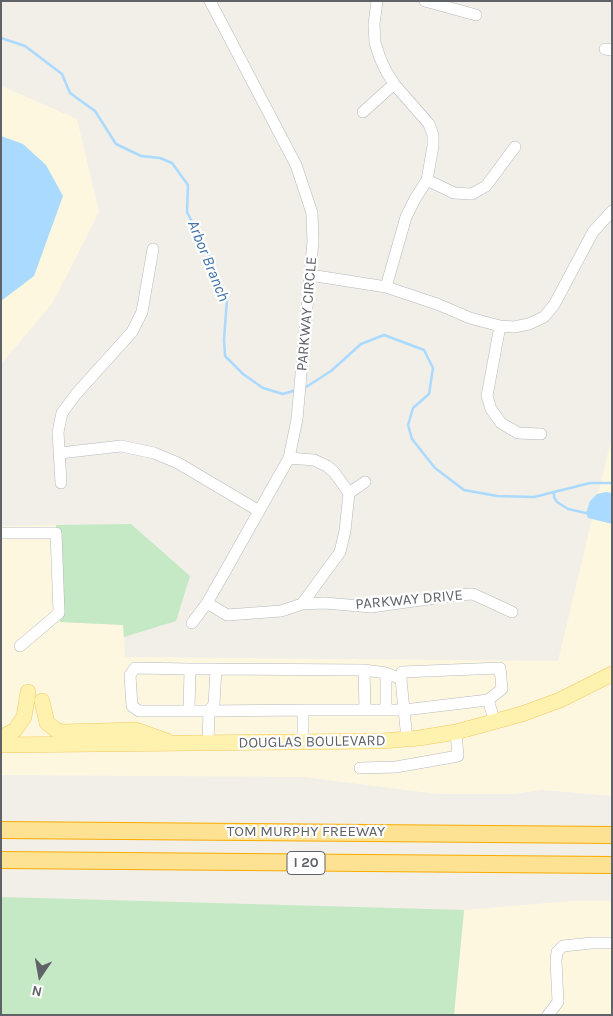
<!DOCTYPE html>
<style>
body{margin:0}
#map{position:relative;width:613px;height:1016px;overflow:hidden;background:#f1efe8;font-family:Karla,sans-serif}
canvas{display:block}
.frame{position:absolute;inset:0;border:2px solid #5f6368;pointer-events:none}
.north{position:absolute;left:15px;top:951px;width:50px;height:50px;-webkit-text-stroke:4px #fff;paint-order:stroke;rotate:192deg;font-size:14px;font-weight:700;line-height:20px;text-align:center;color:#5f6368}
.north::after{content:'';display:block;margin:auto;width:18px;height:22px;background:#5f6368;clip-path:polygon(50% 0,100% 100%,50% 72%,0 100%)}
</style>
<div id="map">
<canvas width="613" height="1016"></canvas>
<div class="frame"></div>
<div class="north">N</div>
</div>
<script>
const ctx = document.querySelector('canvas').getContext('2d');
ctx.lineJoin = 'round';
function fill(path, color) { ctx.fillStyle = color; ctx.fill(path, 'evenodd'); }
const poly = rows => new Path2D(rows.map(r => 'M' + r).join(''));
function strokePath(path, color, width, dash) { ctx.strokeStyle = color; ctx.lineWidth = width; ctx.lineCap = dash ? 'butt' : 'round'; ctx.setLineDash(dash || []); ctx.stroke(path); }
function write(font, color, halo, rows, align = 'center') {
  ctx.font = font + ' Karla,sans-serif'; ctx.lineWidth = 4.5; ctx.setLineDash([]); ctx.textBaseline = 'middle'; ctx.strokeStyle = halo; ctx.fillStyle = color; for (const [text, x, y, turn = 0] of rows) {
    ctx.save(); ctx.translate(x, y); ctx.rotate((+turn || 0) * Math.PI / 180); ctx.textAlign = isNaN(turn) ? turn : align; if (halo) ctx.strokeText(text, 0, 0); ctx.fillText(text, 0, 0); ctx.restore();
  }
}
fill(poly([
 [1,86,77,119,99,212,52,304,1,364],
 [612,436,612,796,542,790,514,794,437,794,304,777,1,775,1,526,56,525,60,622,123,625,125,657,558,661],
 [571,901,612,901,612,1015,454,1015,464,910]
]), '#fef7e0');
fill(poly([
 [131,524,190,576,176,621,124,637,123,625,60,622,56,525],
 [1,897,464,910,454,1015,1,1015]
]), '#c5e8c5');
fill(poly([
 [1,136,23,144,46,165,63,196,34,276,1,301],
 [606,492,612,493,612,524,588,518,586,513,590,501,597,494]
]), '#aadaff');
strokePath(poly([
 [1,38,25,46,62,74,70,93,95,111,116,144,141,156,160,158,172,163,188,185,187,212,210,257,227,300,224,339,225,356,243,374,263,388,283,394,293,391],
 [303,389,331,371,361,344,384,335,424,350,433,368,429,394,413,408,408,425,412,439,435,468,464,490,497,496,534,497,590,483,612,483],
 [554,492,554,497,557,502,568,509,586,513]
]), '#aadaff', 2.5);
const minor = poly([
 [377,1,374,24,375,43,380,58,386,71,394,84,429,124,433,135,433,146,427,180,415,199,406,217,386,287],
 [425,1,476,15],
 [605,49,612,50],
 [363,112,394,84],
 [427,180,454,193,472,194,486,186,515,147],
 [310,275,386,287,437,304,470,318,500,326,514,327,529,324,544,317,554,305,593,232,612,211],
 [500,326,487,396,491,409,501,423,518,433,541,434],
 [60,453,121,446,154,453,178,463,259,511],
 [61,483,58,432,62,413,76,394,132,332,142,312,153,249],
 [349,493,365,482],
 [1,533,56,533,59,613,20,646],
 [207,603,227,615,281,611,302,604,340,552,345,531,349,493,334,472,327,466,314,460,289,458],
 [302,604,325,603,371,607,457,595,473,594,512,612],
 [192,623,207,603,223,575,289,458,297,419,313,241,312,213,296,165,210,1],
 [216,669,364,670,386,673,401,679,402,672,500,668,502,689,488,700],
 [364,670,365,710],
 [386,710,386,673],
 [189,711,190,669,135,668,130,675,132,706,139,711,209,711,214,704,216,669,190,669],
 [407,739,404,710,488,700,495,722],
 [303,742,303,710,404,710,401,679],
 [208,743,209,711,303,710],
 [360,768,396,767,458,756,456,732],
 [548,1015,558,1002,556,961,557,952,563,946,592,943,612,943]
]);
const major = poly([
 [42,701,47,723,56,730,62,732,136,730,167,741],
 [1,738,15,730,24,717,28,692],
 [1,745,382,741,419,738,456,732,522,714,560,700,612,674]
]);
const highway = poly([
 [1,830,612,835],
 [1,860,612,865]
]);
strokePath(minor, '#b5b8bc', 12);
strokePath(major, '#f2c960', 16);
strokePath(highway, '#f9ab00', 18);
strokePath(minor, '#fff', 11);
strokePath(major, '#fff2af', 15);
strokePath(highway, '#fde293', 16);
for (const [x, y, w] of [
 [306,863,38]
]) { const box = new Path2D(); box.roundRect(x - w / 2, y - 11.5, w, 23, 4); ctx.fillStyle = '#fff'; ctx.fill(box); strokePath(box, '#5f6368', 1); }
write('bold 14px', '#5f6368', null, [
 ["I 20",306,863]
]);
write('15px', '#5f6368', '#fff', [
 ["PARKWAY CIRCLE",307,314,-85],
 ["PARKWAY DRIVE",409,600,-5],
 ["DOUGLAS BOULEVARD",312,742,-1],
 ["TOM MURPHY FREEWAY",306,832]
]);
write('italic 16px', '#4174aa', '#fff', [
 ["Arbor Branch",208,261,68]
]);
</script>
